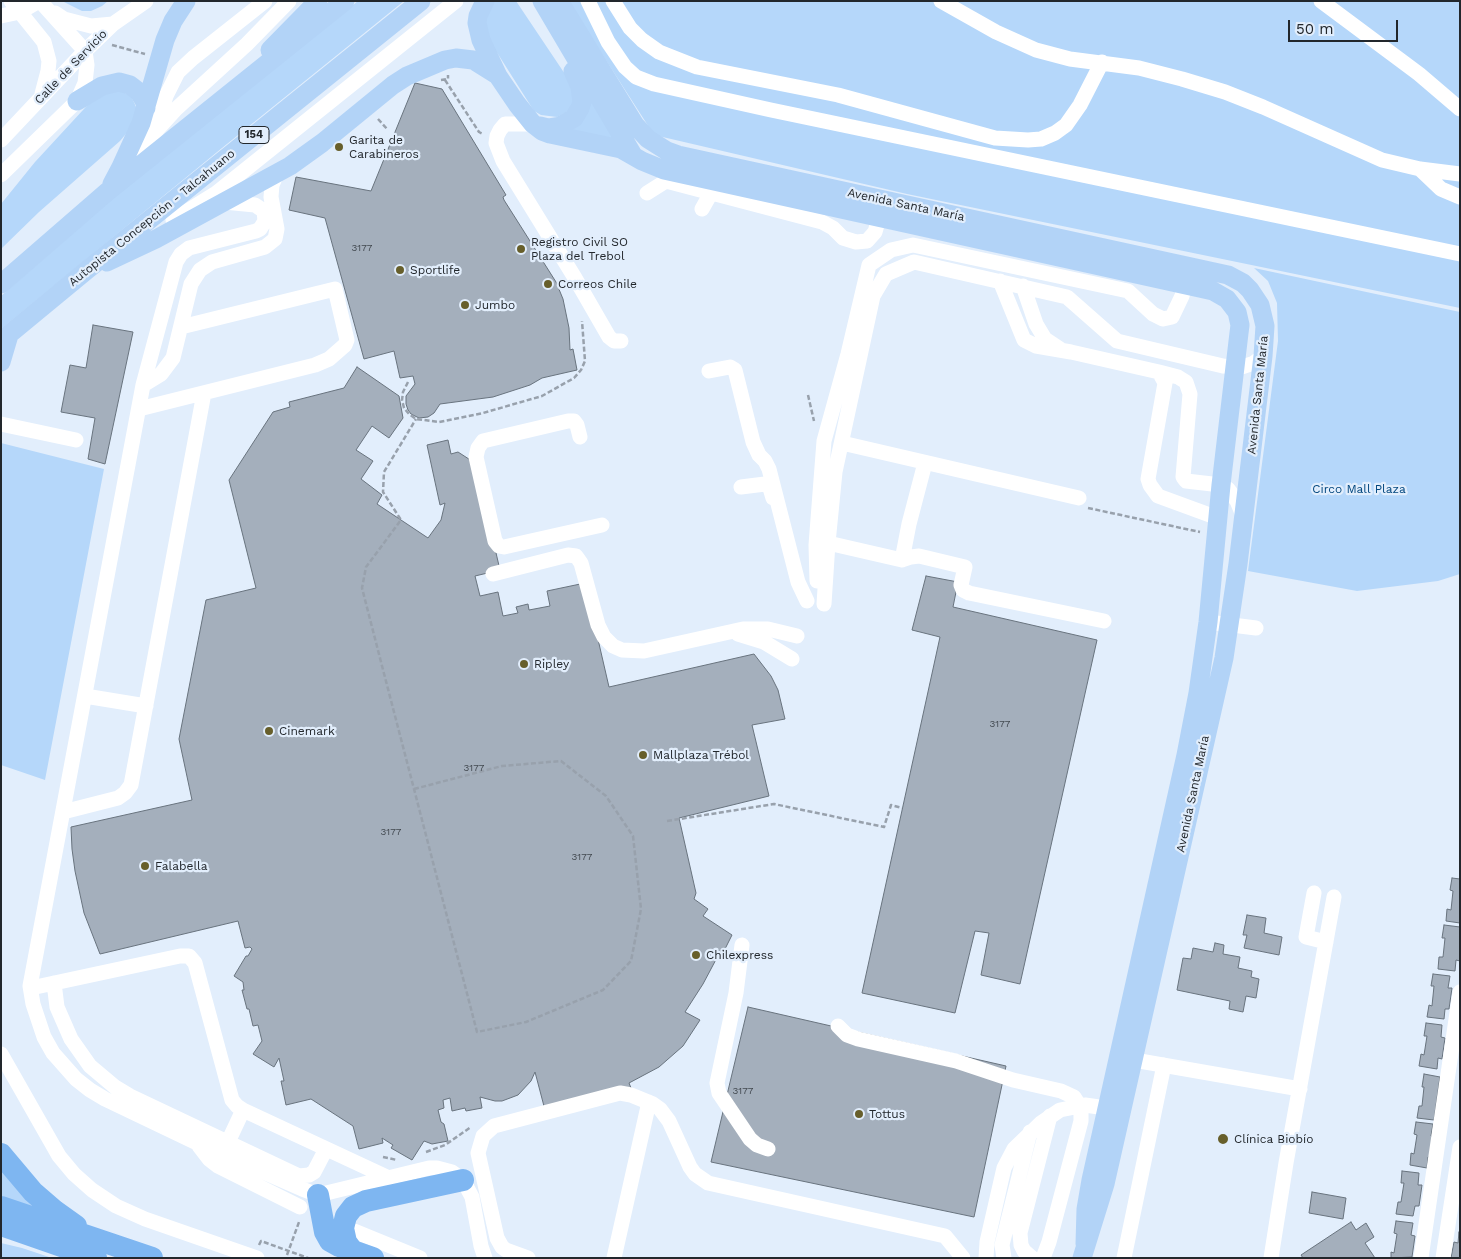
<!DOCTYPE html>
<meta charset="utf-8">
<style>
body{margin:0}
#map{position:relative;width:1461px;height:1259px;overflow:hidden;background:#e2eefc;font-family:"Work Sans",sans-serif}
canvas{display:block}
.frame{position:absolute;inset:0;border:2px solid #22272c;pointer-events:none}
.scale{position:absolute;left:1288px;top:20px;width:110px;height:22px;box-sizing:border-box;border:2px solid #22272c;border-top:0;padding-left:6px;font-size:15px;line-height:18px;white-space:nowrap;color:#22272c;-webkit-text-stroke:4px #e2eefc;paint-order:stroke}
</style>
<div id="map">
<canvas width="1461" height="1259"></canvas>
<div class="frame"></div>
<div class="scale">50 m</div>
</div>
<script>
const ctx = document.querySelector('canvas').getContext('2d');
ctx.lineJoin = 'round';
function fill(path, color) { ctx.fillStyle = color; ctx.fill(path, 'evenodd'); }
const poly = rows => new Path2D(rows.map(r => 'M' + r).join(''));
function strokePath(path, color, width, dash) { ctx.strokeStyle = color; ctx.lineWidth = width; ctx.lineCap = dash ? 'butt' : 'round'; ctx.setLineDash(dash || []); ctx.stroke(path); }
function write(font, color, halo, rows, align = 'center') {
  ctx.font = font + ' "Work Sans",sans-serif'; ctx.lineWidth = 4.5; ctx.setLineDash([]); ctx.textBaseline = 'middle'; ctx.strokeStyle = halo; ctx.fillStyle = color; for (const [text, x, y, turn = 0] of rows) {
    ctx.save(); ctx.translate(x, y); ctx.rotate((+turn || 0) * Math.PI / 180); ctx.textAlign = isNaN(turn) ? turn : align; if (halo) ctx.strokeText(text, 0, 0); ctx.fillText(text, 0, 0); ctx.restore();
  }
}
fill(poly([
 [62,1,108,1,102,6,91,11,82,11],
 [358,1,404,1,222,148,1,329,1,296,117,195],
 [490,1,516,1,573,86,575,91,572,109,557,117,541,115,534,111,484,32],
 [568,1,1460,1,1460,308,907,194,654,135],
 [119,90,131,96,137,109,130,129,120,141,39,212,1,249,1,204,35,162,95,97],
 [592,97,620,141,566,129],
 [1254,268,1460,312,1460,574,1438,581,1357,591,1248,571,1278,341,1277,303,1268,281],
 [1,443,104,469,45,780,1,765],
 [1,1169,36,1208,1,1197],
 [1,1243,22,1248,52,1258,1,1258]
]), '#b5d7fa');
const building = poly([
 [415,83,442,89,506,195,503,197,504,200,556,282,563,299,569,328,570,350,573,349,577,370,542,378,530,385,493,397,440,404,434,413,428,417,419,418,411,414,408,410,406,404,406,396,415,384,413,376,400,378,394,351,364,359,325,218,289,210,296,177,371,191,415,83],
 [93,325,133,332,105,464,88,459,95,418,61,412,70,365,86,368,93,325],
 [357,367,399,396,403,418,389,438,372,426,356,450,373,461,361,479,382,495,377,504,428,538,441,520,445,503,440,505,427,445,448,440,451,454,458,452,475,463,500,570,475,576,480,596,498,592,503,616,518,613,516,607,528,604,529,610,550,606,547,591,585,583,609,687,754,654,771,676,778,690,785,719,752,725,769,796,679,818,696,893,694,899,708,909,703,916,732,935,723,953,720,952,703,984,685,1012,700,1020,683,1046,659,1067,629,1083,631,1088,545,1110,535,1072,531,1081,518,1095,502,1101,495,1101,480,1097,482,1108,466,1111,465,1108,452,1111,450,1098,443,1100,444,1108,438,1110,441,1122,444,1124,448,1141,432,1144,424,1141,412,1160,391,1148,393,1145,382,1138,383,1143,359,1149,353,1126,311,1099,286,1105,281,1081,284,1081,279,1058,274,1067,253,1054,262,1041,258,1025,253,1026,249,1009,247,1009,242,990,244,990,243,982,234,976,246,956,248,956,252,949,250,947,245,948,238,921,100,954,84,913,75,871,72,849,71,827,192,800,179,739,206,600,256,588,229,480,273,412,290,407,289,402,344,388,357,367],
 [926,576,958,582,953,607,1097,640,1020,984,981,975,989,933,975,931,955,1013,862,993,940,637,912,630,926,576],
 [1452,878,1460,879,1460,923,1446,921,1447,909,1451,910,1453,891,1450,890,1452,878],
 [1247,915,1266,918,1264,933,1282,937,1279,955,1244,948,1247,935,1243,935,1247,915],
 [1444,925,1460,927,1460,961,1456,960,1455,971,1438,969,1439,957,1443,957,1445,938,1442,938,1444,925],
 [1215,943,1224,945,1223,954,1240,957,1238,968,1252,971,1251,977,1259,979,1256,998,1246,996,1243,1012,1229,1009,1230,1001,1177,990,1183,958,1191,959,1193,948,1213,952,1215,943],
 [1433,974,1450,976,1448,988,1452,988,1449,1009,1445,1009,1444,1019,1427,1017,1429,1005,1432,1006,1434,986,1431,986,1433,974],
 [748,1007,1006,1066,974,1217,711,1162,748,1007],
 [1426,1023,1442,1025,1441,1037,1445,1038,1442,1059,1438,1058,1437,1069,1419,1066,1421,1054,1424,1055,1427,1036,1424,1036,1426,1023],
 [1424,1074,1440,1077,1434,1120,1417,1118,1419,1106,1422,1106,1424,1087,1422,1087,1424,1074],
 [1416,1122,1433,1124,1431,1136,1435,1137,1432,1157,1428,1157,1427,1168,1410,1165,1411,1153,1414,1154,1417,1135,1414,1134,1416,1122],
 [1402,1171,1419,1173,1418,1185,1422,1185,1419,1206,1415,1206,1413,1216,1396,1214,1398,1202,1401,1202,1404,1183,1401,1183,1402,1171],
 [1312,1192,1346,1198,1343,1219,1309,1213,1312,1192],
 [1396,1221,1413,1223,1411,1235,1415,1236,1412,1257,1391,1258,1391,1252,1394,1253,1397,1234,1394,1233,1396,1221],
 [1351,1222,1356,1230,1366,1223,1374,1237,1365,1243,1375,1258,1303,1258,1301,1255,1351,1222],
 [1459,1232,1460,1258,1451,1258,1454,1242,1458,1243,1459,1232]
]);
fill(building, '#a4afbc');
strokePath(building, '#68737e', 1);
strokePath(poly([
 [112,45,145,54],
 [441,80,448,79,448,75],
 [445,80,479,132,483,134],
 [378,119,388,130],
 [408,382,403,392,402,400,404,408,409,414,416,419,439,422,483,413,542,396,574,378,581,370,585,361,582,321],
 [808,395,814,421],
 [1088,508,1200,532],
 [414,789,502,766,561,761,606,796,633,836,641,909,631,961,603,990,526,1022,477,1032,414,789,381,662,362,588,366,567,401,520,383,492,384,472,416,419],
 [667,821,774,804,884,827,891,805,902,808],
 [426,1152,445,1145,471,1127],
 [383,1157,397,1160],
 [259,1245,261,1241,308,1258],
 [287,1255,299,1222]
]), '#98a1ac', 2.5, [5, 2.5]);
strokePath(poly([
 [11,1,44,42,49,61,48,71,42,94],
 [588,1,608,42,625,67,636,77,654,84,771,110,1460,254],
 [613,1,630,28,642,40,659,52,697,67,838,95,995,138,1028,140,1041,139,1055,133,1066,125,1080,105,1102,62],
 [941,1,996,32,1036,50,1070,59,1139,68,1182,79,1225,92,1263,107,1382,160,1420,169,1460,174],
 [1321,1,1419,74,1460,109],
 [55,13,64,19,91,26,113,24],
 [1,16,20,12,39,1],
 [533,124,505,124,500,130,497,136,496,143,503,161,575,278,609,337,614,341,621,341],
 [156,129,166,96,178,72,193,58,265,1],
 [1,140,85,51,113,24,146,1],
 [1420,169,1441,189,1460,197],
 [125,170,155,132,176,109,247,44,289,1],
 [1,175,77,101,85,83,87,65,85,51,40,1],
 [647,193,666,181,822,222,833,228,843,238,856,242,867,241,875,232,879,218],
 [224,202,255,205,264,211,265,221,260,229,256,231,189,248,181,254,176,262,143,385,30,986,33,1004,44,1037,53,1053,76,1079,90,1090,105,1099,197,1143,302,1189,318,1195,429,1168,437,1168,452,1172,463,1180,472,1197,481,1246,485,1258],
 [702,209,711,193],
 [173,220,215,194,456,1],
 [1000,281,1024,340,1036,346,1071,352,1159,372,1178,377,1186,382,1190,394,1183,477,1186,481,1221,485,1228,489,1237,501,1244,518],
 [1023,286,1036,324,1045,339,1060,349],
 [709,371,730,367,735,370,753,442,759,455,765,461,769,469,798,582,807,601],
 [1159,372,1165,383,1148,479,1150,485,1158,496,1218,518],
 [143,385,161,374,173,358,191,284,200,270,212,262,265,247,275,239,277,229,271,197,272,185,277,173],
 [139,409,315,365,329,359,345,345,347,340,335,289,181,327],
 [1,424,76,440],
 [580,437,577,425,574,421,568,421,483,441,478,448,476,457,495,541,499,546,504,547,602,525],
 [842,443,1079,498],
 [741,487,765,484,770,488,773,498],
 [828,543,902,560,911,557,919,556,965,567,961,585,963,590,969,593,1104,621],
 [902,560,909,524,925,463],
 [493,574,568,555,576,556,581,563,598,625,604,637,613,646,622,650,644,651,743,629,768,629,797,636],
 [817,581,816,545,824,441,848,354,869,265,891,250,913,245,1128,291,1153,314,1163,319,1172,317,1182,296,1185,285],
 [824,604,828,543,835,472,873,296,886,274,914,262,1067,297,1117,341,1223,366,1242,367,1254,363,1263,356],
 [1208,622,1256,628],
 [738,634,764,642,792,659],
 [85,696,146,706],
 [63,812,118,798,125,793,131,785,204,393],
 [1314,893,1306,937,1326,942],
 [742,945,736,993,717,1083,719,1093,750,1139,757,1145,768,1149],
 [54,983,57,1007,71,1039,90,1066,115,1087,130,1096,299,1176,309,1175,314,1172,326,1149],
 [31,988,180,956,189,956,195,963,232,1100,237,1106,243,1110,389,1178],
 [838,1026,847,1035,858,1039,956,1061,1013,1080,1061,1091,1074,1097,1081,1108,1081,1121,1049,1242,1043,1258],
 [1,1054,59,1156,74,1174,92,1190,116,1206,145,1219,257,1258],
 [1134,1060,1300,1089],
 [228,1142,243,1110],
 [199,1146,209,1159,218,1166,300,1207],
 [354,1231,420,1258],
 [528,1258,506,1250,502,1247,497,1238,478,1153,483,1136,494,1126,620,1093,631,1095,653,1104,660,1109,669,1121,690,1167,695,1174,708,1183,945,1236,963,1258],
 [614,1258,649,1102],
 [986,1258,987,1242,1004,1168,1014,1149,1041,1123,1060,1110,1085,1105,1106,1108],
 [1004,1258,1002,1245,1030,1132],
 [1032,1258,1024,1251,1021,1245,1020,1233,1050,1116],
 [1124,1258,1164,1065],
 [1271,1258,1286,1163,1334,897],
 [1421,1258,1460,992],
 [1443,1258,1460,1147]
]), '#fff', 15);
strokePath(poly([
 [485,1,478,16,477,23,481,40,498,76,517,104,533,124,542,131,550,134,621,149,642,161,664,170,1213,291,1227,299,1237,312,1240,325,1239,333,1221,485,1208,622,1198,693,1186,755,1091,1180,1086,1209,1085,1244],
 [542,1,633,155],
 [559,1,635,125,648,139,667,151,678,155,1228,275,1243,283,1250,290,1260,305,1265,326,1263,356,1238,564,1224,658,1105,1184,1082,1258],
 [270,50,318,1],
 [77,101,102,86,119,82,130,85,139,92,145,102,146,108],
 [540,126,548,128,560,126,574,118,580,108,582,102,580,87,573,71],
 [112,184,121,167,141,123,165,40,173,21,186,1],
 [107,262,156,239,290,166,322,143,393,85,407,76,445,60,456,58,473,60,497,75],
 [1,284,107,192,345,1],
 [1,341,87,270,421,1],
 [1,362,9,335]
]), '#b2d3f7', 19);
strokePath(poly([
 [1,1154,33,1192,55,1211,76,1226],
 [318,1195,325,1232,330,1241,339,1246,373,1258],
 [1,1207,152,1258],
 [1,1225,96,1258],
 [352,1250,346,1242,343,1228,346,1216,353,1207,366,1201,463,1180]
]), '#7eb6f1', 22);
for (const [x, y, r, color] of [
 [339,147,5,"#675f2b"],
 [521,249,5,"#675f2b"],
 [400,270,5,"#675f2b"],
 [548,284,5,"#675f2b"],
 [465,305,5,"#675f2b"],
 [524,664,5,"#675f2b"],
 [269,731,5,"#675f2b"],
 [643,755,5,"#675f2b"],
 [145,866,5,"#675f2b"],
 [696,955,5,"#675f2b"],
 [859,1114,5,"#675f2b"],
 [1223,1139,6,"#675f2b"]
]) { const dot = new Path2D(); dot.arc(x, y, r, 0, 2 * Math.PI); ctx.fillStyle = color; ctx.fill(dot); strokePath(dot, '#e2eefc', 2); }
write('10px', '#424950', null, [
 ["3177",362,248],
 ["3177",1000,724],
 ["3177",474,768],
 ["3177",391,832],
 ["3177",582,857],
 ["3177",743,1091]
]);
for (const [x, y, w] of [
 [254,135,30]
]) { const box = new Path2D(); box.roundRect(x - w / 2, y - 8.5, w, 17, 4); ctx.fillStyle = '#e2eefc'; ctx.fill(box); strokePath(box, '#22272c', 1); }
write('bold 11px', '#22272c', null, [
 ["154",254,135]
]);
write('12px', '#22272c', '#e2eefc', [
 ["Calle de Servicio",71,67,-46],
 ["Avenida Santa María",906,205,12],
 ["Autopista Concepción - Talcahuano",152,218,-39],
 ["Avenida Santa María",1258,395,-84],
 ["Avenida Santa María",1193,794,-78]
]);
write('12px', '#22272c', '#e2eefc', [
 ["Garita de",349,140],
 ["Carabineros",349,154],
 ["Registro Civil SO",531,242],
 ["Plaza del Trebol",531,256],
 ["Sportlife",410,270],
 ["Correos Chile",558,284],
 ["Jumbo",475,305],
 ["Ripley",534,664],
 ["Cinemark",279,731],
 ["Mallplaza Trébol",653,755],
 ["Falabella",155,866],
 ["Chilexpress",706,955],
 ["Tottus",869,1114],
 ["Clínica Biobío",1234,1139]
], 'left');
write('12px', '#00467e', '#e2eefc', [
 ["Circo Mall Plaza",1359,489]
]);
</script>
